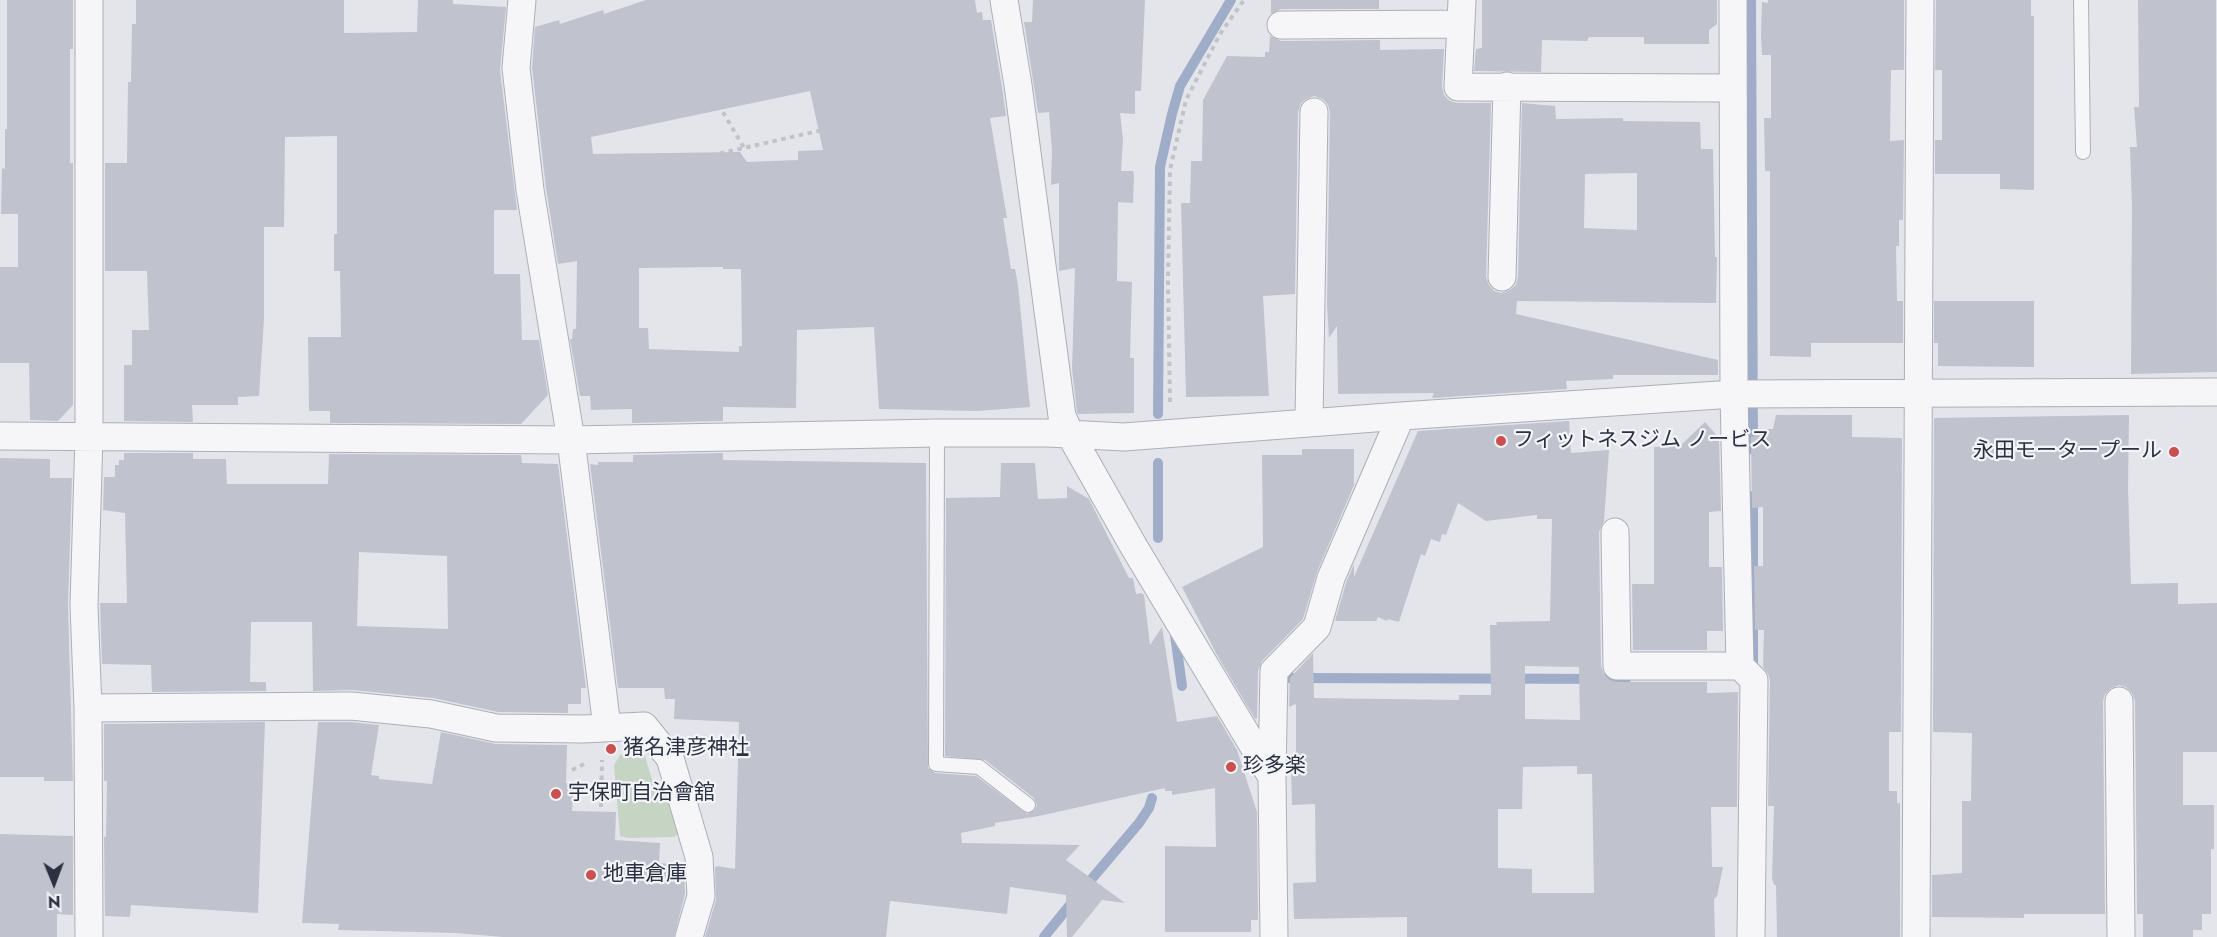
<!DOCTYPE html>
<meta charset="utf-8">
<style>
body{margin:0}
#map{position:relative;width:2217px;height:937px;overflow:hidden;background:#e3e5eb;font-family:Jost,sans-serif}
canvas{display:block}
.north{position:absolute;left:24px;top:853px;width:60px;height:60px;-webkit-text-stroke:4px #f3f4f8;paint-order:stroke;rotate:179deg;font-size:16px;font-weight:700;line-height:24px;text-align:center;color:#2b3042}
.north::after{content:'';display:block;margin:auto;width:21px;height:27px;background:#2b3042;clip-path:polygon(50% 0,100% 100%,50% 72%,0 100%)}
</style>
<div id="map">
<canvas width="2217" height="937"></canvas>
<div class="north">N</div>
</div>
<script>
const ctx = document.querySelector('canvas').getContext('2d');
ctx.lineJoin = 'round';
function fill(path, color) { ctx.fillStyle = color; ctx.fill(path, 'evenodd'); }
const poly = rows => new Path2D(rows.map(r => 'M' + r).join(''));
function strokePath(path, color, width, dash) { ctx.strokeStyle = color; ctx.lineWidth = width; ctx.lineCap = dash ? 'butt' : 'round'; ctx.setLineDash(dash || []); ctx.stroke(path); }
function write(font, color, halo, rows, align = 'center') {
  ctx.font = font + ' Jost,"Noto Sans JP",sans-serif'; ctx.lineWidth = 4.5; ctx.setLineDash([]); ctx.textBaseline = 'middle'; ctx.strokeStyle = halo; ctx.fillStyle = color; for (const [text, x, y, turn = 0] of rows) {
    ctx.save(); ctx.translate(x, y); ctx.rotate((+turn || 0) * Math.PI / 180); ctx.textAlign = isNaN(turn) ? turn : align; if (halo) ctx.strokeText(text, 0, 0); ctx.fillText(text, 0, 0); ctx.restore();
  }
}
fill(poly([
 [633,750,643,750,656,792,666,790,680,833,674,837,628,838,620,836,614,765,620,755]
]), '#c6d4c4');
strokePath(poly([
 [1751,0,1753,450],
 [1158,414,1160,167,1172,114,1180,86,1231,0],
 [1158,538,1158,463],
 [1175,635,1182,686],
 [1747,670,1753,665,1753,496],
 [1288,678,1626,679],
 [1084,888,1139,823,1149,808,1152,798],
 [1044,937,1074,900]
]), '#a0adc9', 10);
fill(poly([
 [7,0,73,0,73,49,70,49,70,163,73,163,73,405,58,421,30,420,29,363,0,363,0,267,18,267,18,214,1,214,2,168,5,169,5,129,7,129],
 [136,0,344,0,344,33,417,32,418,0,453,0,453,4,506,7,500,70,517,210,494,210,494,274,520,274,522,340,539,340,548,395,521,424,330,423,330,411,309,411,308,337,341,337,340,271,334,271,334,234,337,234,337,136,285,137,284,227,264,227,264,319,259,396,238,397,238,405,192,405,193,422,124,421,124,365,132,365,132,330,149,330,147,271,105,271,105,163,127,163,128,82,131,82,132,24,136,24],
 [646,0,975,0,977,13,982,12,983,20,991,20,1002,87,1006,116,990,118,1007,218,1003,218,1011,269,1015,269,1018,285,1030,407,978,411,879,409,874,327,797,330,796,408,723,407,723,421,632,423,632,409,591,410,590,396,580,396,570,339,572,339,573,329,576,329,577,261,558,264,546,188,532,68,535,27,559,20,560,24,603,10,604,14],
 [810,91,823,150,798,151,798,160,747,162,740,152,593,154,591,137],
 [723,267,723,269,741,269,742,346,739,346,739,352,649,349,648,328,639,328,639,268],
 [1033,0,1145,0,1141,91,1135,91,1135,114,1120,113,1123,139,1121,171,1133,171,1134,175,1133,203,1118,202,1117,281,1132,282,1130,358,1134,358,1134,413,1078,414,1077,412,1072,369,1075,268,1059,271,1059,183,1051,185,1052,151,1049,112,1038,113,1024,22,1032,22],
 [1271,0,1379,0,1379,9,1281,9,1271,14],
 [1482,0,1717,0,1717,24,1709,30,1709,44,1644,44,1644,37,1589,37,1587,41,1542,40,1541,72,1474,71,1476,49,1482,48],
 [1768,0,1904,0,1904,70,1891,70,1890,141,1904,140,1903,220,1899,220,1899,246,1896,246,1897,301,1903,301,1903,343,1811,343,1811,357,1770,356,1770,171,1765,171,1764,118,1771,118,1771,55,1762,55,1761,35,1762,2,1768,3],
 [1936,0,2031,0,2031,16,2034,16,2034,190,2000,189,2000,174,1935,174,1935,140,1942,140,1942,70,1935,70],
 [2138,0,2216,0,2217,372,2131,374,2132,206,2130,147,2137,147,2134,107,2139,107],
 [1270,36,1281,41,1380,40,1380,50,1444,49,1442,86,1444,95,1450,101,1457,103,1491,103,1486,277,1489,285,1494,291,1501,293,1510,290,1516,285,1518,277,1522,103,1555,106,1556,119,1623,118,1623,121,1700,122,1701,149,1713,149,1715,257,1717,257,1716,303,1517,301,1516,314,1718,360,1718,375,1613,375,1613,379,1566,381,1567,389,1432,398,1434,393,1338,394,1337,326,1329,338,1327,304,1330,112,1328,105,1323,99,1314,96,1306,99,1301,103,1298,112,1295,294,1263,296,1269,396,1186,397,1181,203,1190,203,1191,161,1202,161,1203,100,1227,56,1265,57,1265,52,1269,52],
 [1637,173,1637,230,1584,228,1585,174],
 [1934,301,2034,301,2034,367,1938,366,1938,343,1934,343],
 [1776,415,1852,415,1852,437,1902,438,1901,732,1889,732,1889,791,1897,791,1897,803,1900,803,1900,937,1777,937,1776,885,1774,885,1772,878,1774,806,1768,806,1770,680,1768,674,1763,667,1764,630,1755,630,1754,566,1763,566,1763,507,1752,508,1751,437,1762,434,1762,429,1773,429],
 [2129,415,2128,488,2131,584,2178,583,2178,604,2217,603,2217,752,2183,752,2183,805,2214,805,2214,849,2211,849,2211,914,2202,914,2202,930,2193,930,2193,937,2143,937,2143,914,2137,914,2135,701,2132,693,2126,687,2119,685,2111,688,2105,694,2103,701,2105,914,2024,914,2024,918,1932,917,1932,875,1962,873,1962,801,1971,801,1972,733,1933,732,1934,418],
 [1569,421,1571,453,1609,450,1604,521,1599,532,1601,666,1604,674,1610,680,1617,682,1707,682,1707,693,1738,692,1737,807,1711,807,1712,867,1723,867,1717,896,1714,899,1715,937,1407,937,1407,917,1294,919,1293,883,1316,882,1315,804,1292,805,1291,771,1296,771,1296,704,1289,707,1290,678,1313,653,1314,698,1459,700,1459,695,1491,695,1490,625,1497,625,1496,622,1550,621,1552,519,1537,519,1537,515,1486,521,1458,503,1446,535,1442,534,1440,542,1431,539,1425,556,1421,554,1399,622,1388,619,1387,621,1378,617,1376,621,1335,621,1346,583,1354,564,1354,577,1418,431],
 [1525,666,1579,667,1580,720,1525,719],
 [1577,766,1577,774,1592,774,1594,893,1532,893,1532,869,1498,868,1498,809,1522,809,1523,767],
 [1705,422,1719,438,1721,511,1709,512,1709,567,1722,567,1723,631,1707,631,1707,650,1633,650,1632,584,1654,584,1654,447,1681,445],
 [1302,449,1354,449,1354,485,1317,572,1303,619,1262,661,1258,671,1257,718,1255,719,1217,655,1182,587,1263,547,1262,455,1302,455],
 [124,453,193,453,193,459,226,459,227,484,328,484,329,454,521,455,522,463,558,464,586,688,581,688,581,704,568,704,568,713,498,712,433,698,352,690,313,691,312,622,251,622,250,682,266,682,266,691,152,692,151,665,102,664,100,603,127,603,125,513,103,510,104,477,115,477,115,465,119,465,119,460,124,460],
 [359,552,447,556,448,629,357,626],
 [723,453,723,460,926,463,928,768,935,773,976,776,1027,814,1035,810,1037,806,1034,798,985,760,945,756,946,498,1000,497,1001,463,1035,463,1038,499,1067,498,1067,486,1089,499,1129,578,1133,578,1136,594,1141,593,1144,595,1150,645,1162,627,1177,722,1217,716,1237,750,1257,812,1258,920,1251,920,1251,932,1165,932,1165,846,1216,847,1215,788,1172,795,1172,791,1165,791,1165,788,1039,816,995,823,995,826,961,833,962,843,1080,845,1066,860,1125,903,1102,900,1072,937,1067,937,1066,895,1010,887,1007,914,890,901,886,937,705,937,716,900,715,868,717,866,735,869,739,722,674,719,675,699,665,699,664,688,618,688,590,464,598,465,598,462,633,462,633,455],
 [0,458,50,459,50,478,72,478,68,606,73,781,44,781,44,777,0,777],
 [265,722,258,913,131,905,130,917,105,916,104,837,106,837,107,781,104,781,104,724],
 [318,722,350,722,379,725,371,775,379,776,379,779,432,784,441,732,496,744,567,745,566,783,574,784,572,811,616,812,615,840,660,843,659,863,684,865,685,894,674,937,503,937,456,933,338,930,339,924,302,923],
 [0,834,73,836,73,915,57,914,57,937,0,937]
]), '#c0c3cd');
const service = poly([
 [2081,0,2083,152],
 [937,433,936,764,979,767,1028,805]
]);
const minor = poly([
 [89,0,89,436,84,606,88,708,89,937],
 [522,0,516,68,530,190,571,440,607,727],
 [1004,0,1018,85,1062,416,1070,434,1134,547,1272,777,1274,937],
 [1462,0,1458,87,1733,88],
 [1733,0,1734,394,1740,666,1754,680,1751,937],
 [1281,25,1461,24],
 [1502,277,1507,86],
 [1309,422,1314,112],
 [0,436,571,440,937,433,1048,433,1124,437,1401,416,1734,394,2217,392],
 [1615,532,1617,666,1740,666],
 [2119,701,2121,937],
 [88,708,351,706,431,714,496,728,583,729,644,726,670,758,699,857,701,896,689,937],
 [1272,777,1274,671,1317,627,1331,578,1401,416],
 [1916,937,1920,0]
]);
strokePath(service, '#acafb8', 16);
strokePath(minor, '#acafb8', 29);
strokePath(poly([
 [667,0,679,37,744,148],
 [561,185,639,172,988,92],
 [1170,402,1168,280,1170,170,1186,100,1220,34,1244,0],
 [572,770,588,762],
 [601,807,602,760]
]), '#c1c3c9', 4, [4.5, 4.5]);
strokePath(service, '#f6f6f9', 14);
strokePath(minor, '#f6f6f9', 27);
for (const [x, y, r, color] of [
 [1501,441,6,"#ca4f4e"],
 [2174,452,6,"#ca4f4e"],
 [611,749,6,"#ca4f4e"],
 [1231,767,6,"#ca4f4e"],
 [556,794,6,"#ca4f4e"],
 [591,875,6,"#ca4f4e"]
]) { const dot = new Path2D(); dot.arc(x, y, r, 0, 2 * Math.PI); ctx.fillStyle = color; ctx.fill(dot); strokePath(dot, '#f3f4f8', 2); }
write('21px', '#2b3042', '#f3f4f8', [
 ["フィットネスジム ノービス",1513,441],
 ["永田モータープール",2162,452,"right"],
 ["猪名津彦神社",623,749],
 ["珍多楽",1243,767],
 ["宇保町自治會舘",568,794],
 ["地車倉庫",603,875]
], 'left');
</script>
